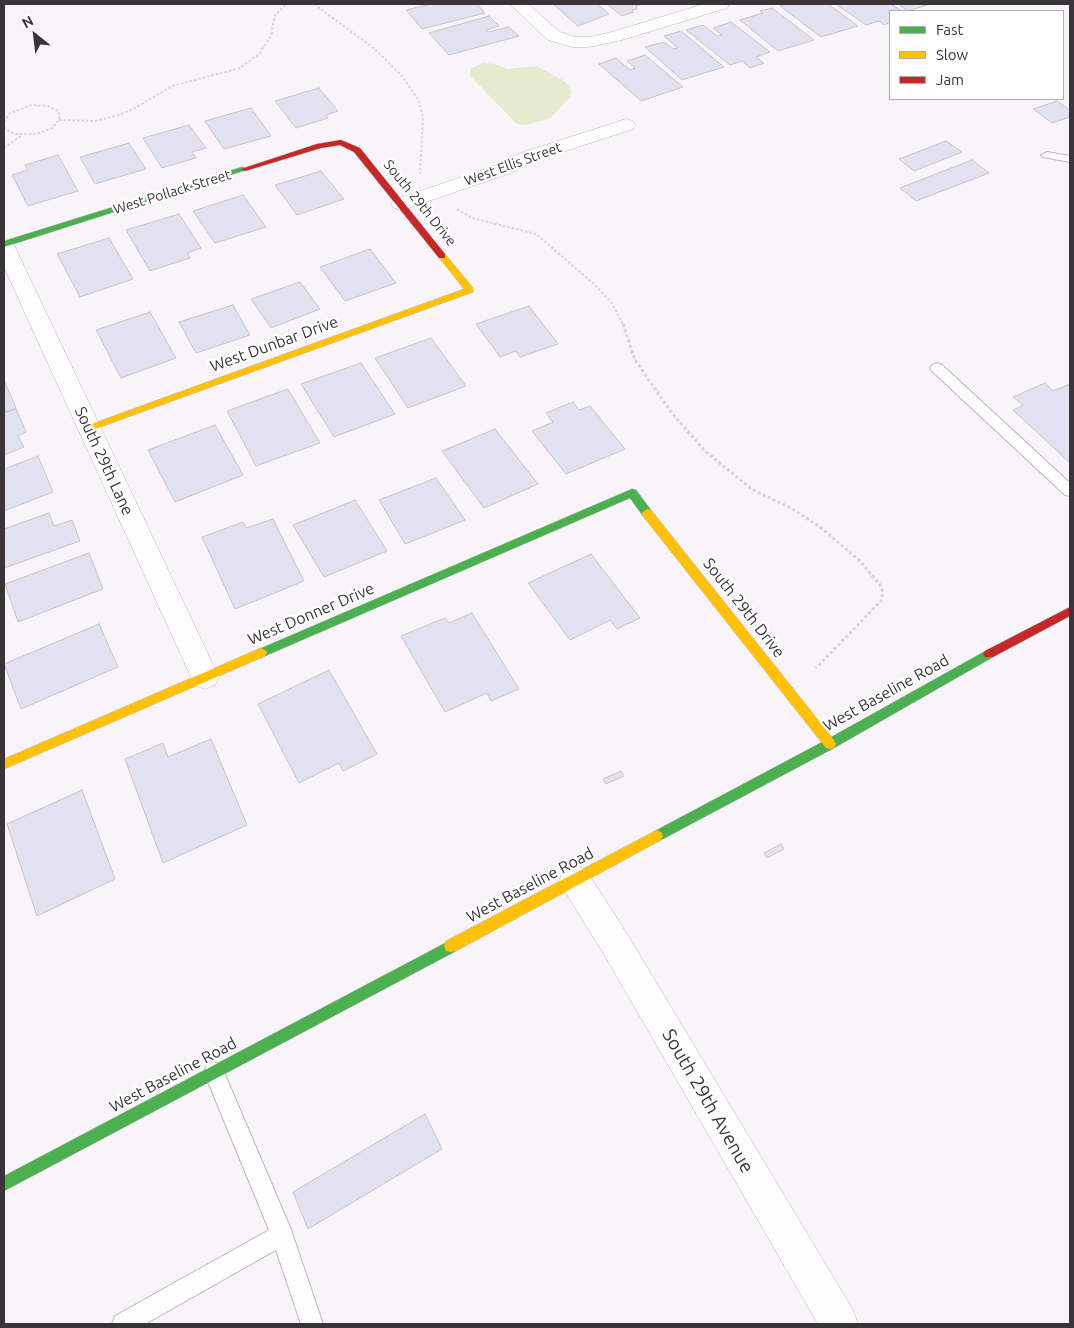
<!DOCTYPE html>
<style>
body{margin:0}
#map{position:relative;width:1074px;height:1328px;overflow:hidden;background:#f9f4f9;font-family:Ubuntu,sans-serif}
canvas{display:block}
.frame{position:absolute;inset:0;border:5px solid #383438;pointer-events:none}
.legend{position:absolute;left:889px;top:10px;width:175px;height:90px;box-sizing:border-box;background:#fff;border:1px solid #afaeaf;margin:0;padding:6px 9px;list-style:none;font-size:15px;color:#383438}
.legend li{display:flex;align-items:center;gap:10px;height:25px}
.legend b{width:25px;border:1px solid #afaeaf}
.north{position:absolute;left:10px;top:10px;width:50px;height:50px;-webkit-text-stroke:4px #fff;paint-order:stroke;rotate:331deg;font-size:14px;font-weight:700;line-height:20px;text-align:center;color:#383438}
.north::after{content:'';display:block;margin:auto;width:18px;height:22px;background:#383438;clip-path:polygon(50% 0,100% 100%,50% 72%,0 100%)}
</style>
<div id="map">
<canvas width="1074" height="1328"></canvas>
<div class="frame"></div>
<ul class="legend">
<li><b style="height:6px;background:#4caf50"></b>Fast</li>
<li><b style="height:6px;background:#ffc107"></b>Slow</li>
<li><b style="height:6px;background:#c62828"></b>Jam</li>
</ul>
<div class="north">N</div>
</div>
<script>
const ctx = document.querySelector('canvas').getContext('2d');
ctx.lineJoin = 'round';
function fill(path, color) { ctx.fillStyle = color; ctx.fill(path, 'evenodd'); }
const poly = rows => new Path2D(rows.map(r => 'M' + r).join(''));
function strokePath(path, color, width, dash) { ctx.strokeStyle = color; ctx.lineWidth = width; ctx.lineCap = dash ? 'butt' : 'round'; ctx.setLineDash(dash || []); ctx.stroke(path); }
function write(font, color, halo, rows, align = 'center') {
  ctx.font = font + ' Ubuntu,sans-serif'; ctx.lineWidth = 4.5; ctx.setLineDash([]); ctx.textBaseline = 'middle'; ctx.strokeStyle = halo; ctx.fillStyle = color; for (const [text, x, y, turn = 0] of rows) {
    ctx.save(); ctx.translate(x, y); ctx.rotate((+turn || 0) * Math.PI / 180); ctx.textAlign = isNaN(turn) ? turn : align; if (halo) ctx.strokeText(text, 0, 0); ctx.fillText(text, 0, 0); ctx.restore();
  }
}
fill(poly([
 [483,63,495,64,508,69,537,66,566,82,571,91,570,97,551,118,527,125,517,124,470,76,470,69]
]), '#e7ebcd');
const building = poly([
 [430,4,477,4,485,13,422,29,406,10,430,4],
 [553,4,597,4,609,14,578,26,553,4],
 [607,4,643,4,636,6,637,9,632,10,634,12,622,16,607,4],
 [786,4,828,4,858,26,821,37,780,6,786,4],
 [836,4,891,4,902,11,890,11,890,22,884,25,879,21,866,25,836,4],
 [898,4,930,4,908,11,898,4],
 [772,8,814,40,778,51,740,20,763,13,760,11,772,8],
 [489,16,499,26,486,30,488,32,509,27,519,36,449,55,429,33,489,16],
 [731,22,770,52,756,57,764,63,750,68,742,61,730,65,686,30,703,25,717,36,722,35,713,28,731,22],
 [681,31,724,67,682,80,645,47,664,42,673,49,678,48,664,36,681,31],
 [645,55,683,87,641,101,599,64,616,58,630,70,635,68,627,61,645,55],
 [319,88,338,111,326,115,328,118,296,128,275,101,319,88],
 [1057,101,1070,110,1070,117,1052,123,1033,109,1057,101],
 [251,108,271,136,224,149,205,121,251,108],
 [189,125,206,148,192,152,196,158,162,168,143,138,189,125],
 [946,141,962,152,914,171,899,159,946,141],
 [129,143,146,169,95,184,80,157,129,143],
 [58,155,78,191,28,206,12,175,28,170,25,165,58,155],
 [972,160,989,173,916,201,900,188,972,160],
 [321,171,344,199,297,215,275,185,321,171],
 [243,195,266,227,215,243,193,211,243,195],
 [179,214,201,248,187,253,190,258,150,271,126,230,179,214],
 [109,238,133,279,80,297,57,254,109,238],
 [370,249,396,283,345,301,320,267,370,249],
 [300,282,320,309,271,328,251,299,300,282],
 [233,305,250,335,196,353,179,322,233,305],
 [529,306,558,344,520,357,516,351,500,357,476,324,529,306],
 [150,312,176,358,121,378,96,330,150,312],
 [431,338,466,386,408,408,375,358,431,338],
 [361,363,395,414,334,437,301,384,361,363],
 [4,380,16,408,4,412,4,380],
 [1045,383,1053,391,1070,384,1070,463,1013,410,1023,405,1013,397,1045,383],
 [288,389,320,443,256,466,227,411,288,389],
 [573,402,579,410,590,406,625,449,566,474,532,431,553,422,546,413,573,402],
 [16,409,26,432,18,436,24,447,4,455,4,413,16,409],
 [215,425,243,475,175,502,148,450,215,425],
 [495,429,538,484,484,508,442,451,495,429],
 [38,456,53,492,4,511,4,469,38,456],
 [436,478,465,520,405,544,379,500,436,478],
 [355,500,387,551,324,577,293,525,355,500],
 [49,513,54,526,72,520,80,541,4,568,4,529,49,513],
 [273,519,304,581,235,609,202,537,243,522,246,528,273,519],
 [89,553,103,589,18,622,5,584,89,553],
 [591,554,640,618,617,629,610,620,570,640,528,583,591,554],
 [472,613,519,689,491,701,487,693,445,712,401,636,445,618,449,623,472,613],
 [99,624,118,667,21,709,4,664,99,624],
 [329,670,377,754,343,771,339,763,299,783,258,704,329,670],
 [211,739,247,825,163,863,125,759,163,743,168,757,211,739],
 [621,771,624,776,606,784,603,779,621,771],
 [82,790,115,879,37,916,7,824,82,790],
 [781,844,784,849,767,858,764,853,781,844],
 [425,1114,442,1149,308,1229,293,1192,425,1114]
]);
fill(building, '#e2e1ef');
strokePath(building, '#c8c5c9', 1);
const lane = poly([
 [1047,152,1070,156,1070,162,1043,157,1041,155,1047,152],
 [937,363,942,365,1070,483,1070,496,1065,495,932,371,930,368,932,365,937,363],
 [214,1062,221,1065,290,1227,323,1324,301,1324,276,1250,145,1324,112,1324,115,1316,269,1230,204,1072,207,1065,214,1062]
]);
const street = poly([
 [510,4,528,4,560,32,574,37,589,37,612,32,704,4,729,4,727,8,622,40,589,47,572,47,548,40,510,4],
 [626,119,633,121,635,125,633,129,535,161,511,173,408,208,401,210,394,208,391,204,394,200,497,165,521,153,626,119],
 [4,239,11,240,14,245,219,677,215,685,205,689,195,685,191,677,4,267,4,239],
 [575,865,586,870,627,934,853,1310,858,1324,818,1324,605,956,564,890,559,880,564,870,575,865]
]);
const fast = poly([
 [242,167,249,169,4,247,4,241,242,167],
 [632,489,636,490,651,510,652,513,651,516,643,516,630,498,265,656,261,658,257,656,255,653,257,650,632,489],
 [989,649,993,651,995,654,993,657,834,748,661,840,657,842,653,840,651,836,653,832,826,740,989,649],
 [451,940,456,941,458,946,456,951,4,1191,4,1176,451,940]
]);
const slow = poly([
 [442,253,445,254,473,288,473,292,92,430,86,430,84,428,86,426,464,289,438,256,442,253],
 [647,509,651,510,834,740,836,744,834,748,830,749,826,748,643,516,642,513,647,509],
 [261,648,265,650,267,653,265,656,4,769,4,759,261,648],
 [657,830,661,832,663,836,661,840,456,951,451,952,446,951,444,946,446,941,657,830]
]);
const jam = poly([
 [341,140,360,148,445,254,445,258,439,258,354,152,340,145,321,148,245,171,241,169,317,144,341,140],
 [1070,607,1070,616,993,657,985,657,983,654,985,651,1070,607]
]);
strokePath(lane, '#bbb8bb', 2);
strokePath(street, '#bbb8bb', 1);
strokePath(fast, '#bbb8bb', 1);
strokePath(slow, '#bbb8bb', 1);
strokePath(jam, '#bbb8bb', 1);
strokePath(poly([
 [314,4,375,49,402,76,419,101,423,118,420,174],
 [59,120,95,121,119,115,135,108,172,86,240,68,259,54,271,36,275,15,287,4],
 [4,122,10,113,32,105,48,106,58,111,60,115,59,120,52,128,37,134,15,134,5,129,4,126],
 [4,148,21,136],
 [457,209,472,218,536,234,595,285,611,302,624,326]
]), '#d6d5d6', 2, [2.5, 2]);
strokePath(poly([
 [623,324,635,360,671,412,705,451,753,490,791,508,820,527,860,561,880,585,883,592,881,601,816,668]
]), '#d6d5d6', 3, [3, 2.5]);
fill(lane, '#fefdfe');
fill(street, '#fefdfe');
fill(fast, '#4caf50');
fill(slow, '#ffc107');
fill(jam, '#c62828');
write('14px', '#383438', '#fff', [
 ["West Ellis Street",513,164,-20],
 ["West Pollack Street",172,192,-17],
 ["South 29th Drive",420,203,51]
]);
write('16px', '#383438', '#fff', [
 ["West Dunbar Drive",274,344,-20],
 ["South 29th Lane",104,461,65],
 ["South 29th Drive",744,608,52],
 ["West Donner Drive",311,614,-23],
 ["West Baseline Road",886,693,-29],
 ["West Baseline Road",530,885,-28],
 ["West Baseline Road",173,1075,-28]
]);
write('19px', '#383438', '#fff', [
 ["South 29th Avenue",708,1101,60]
]);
</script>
